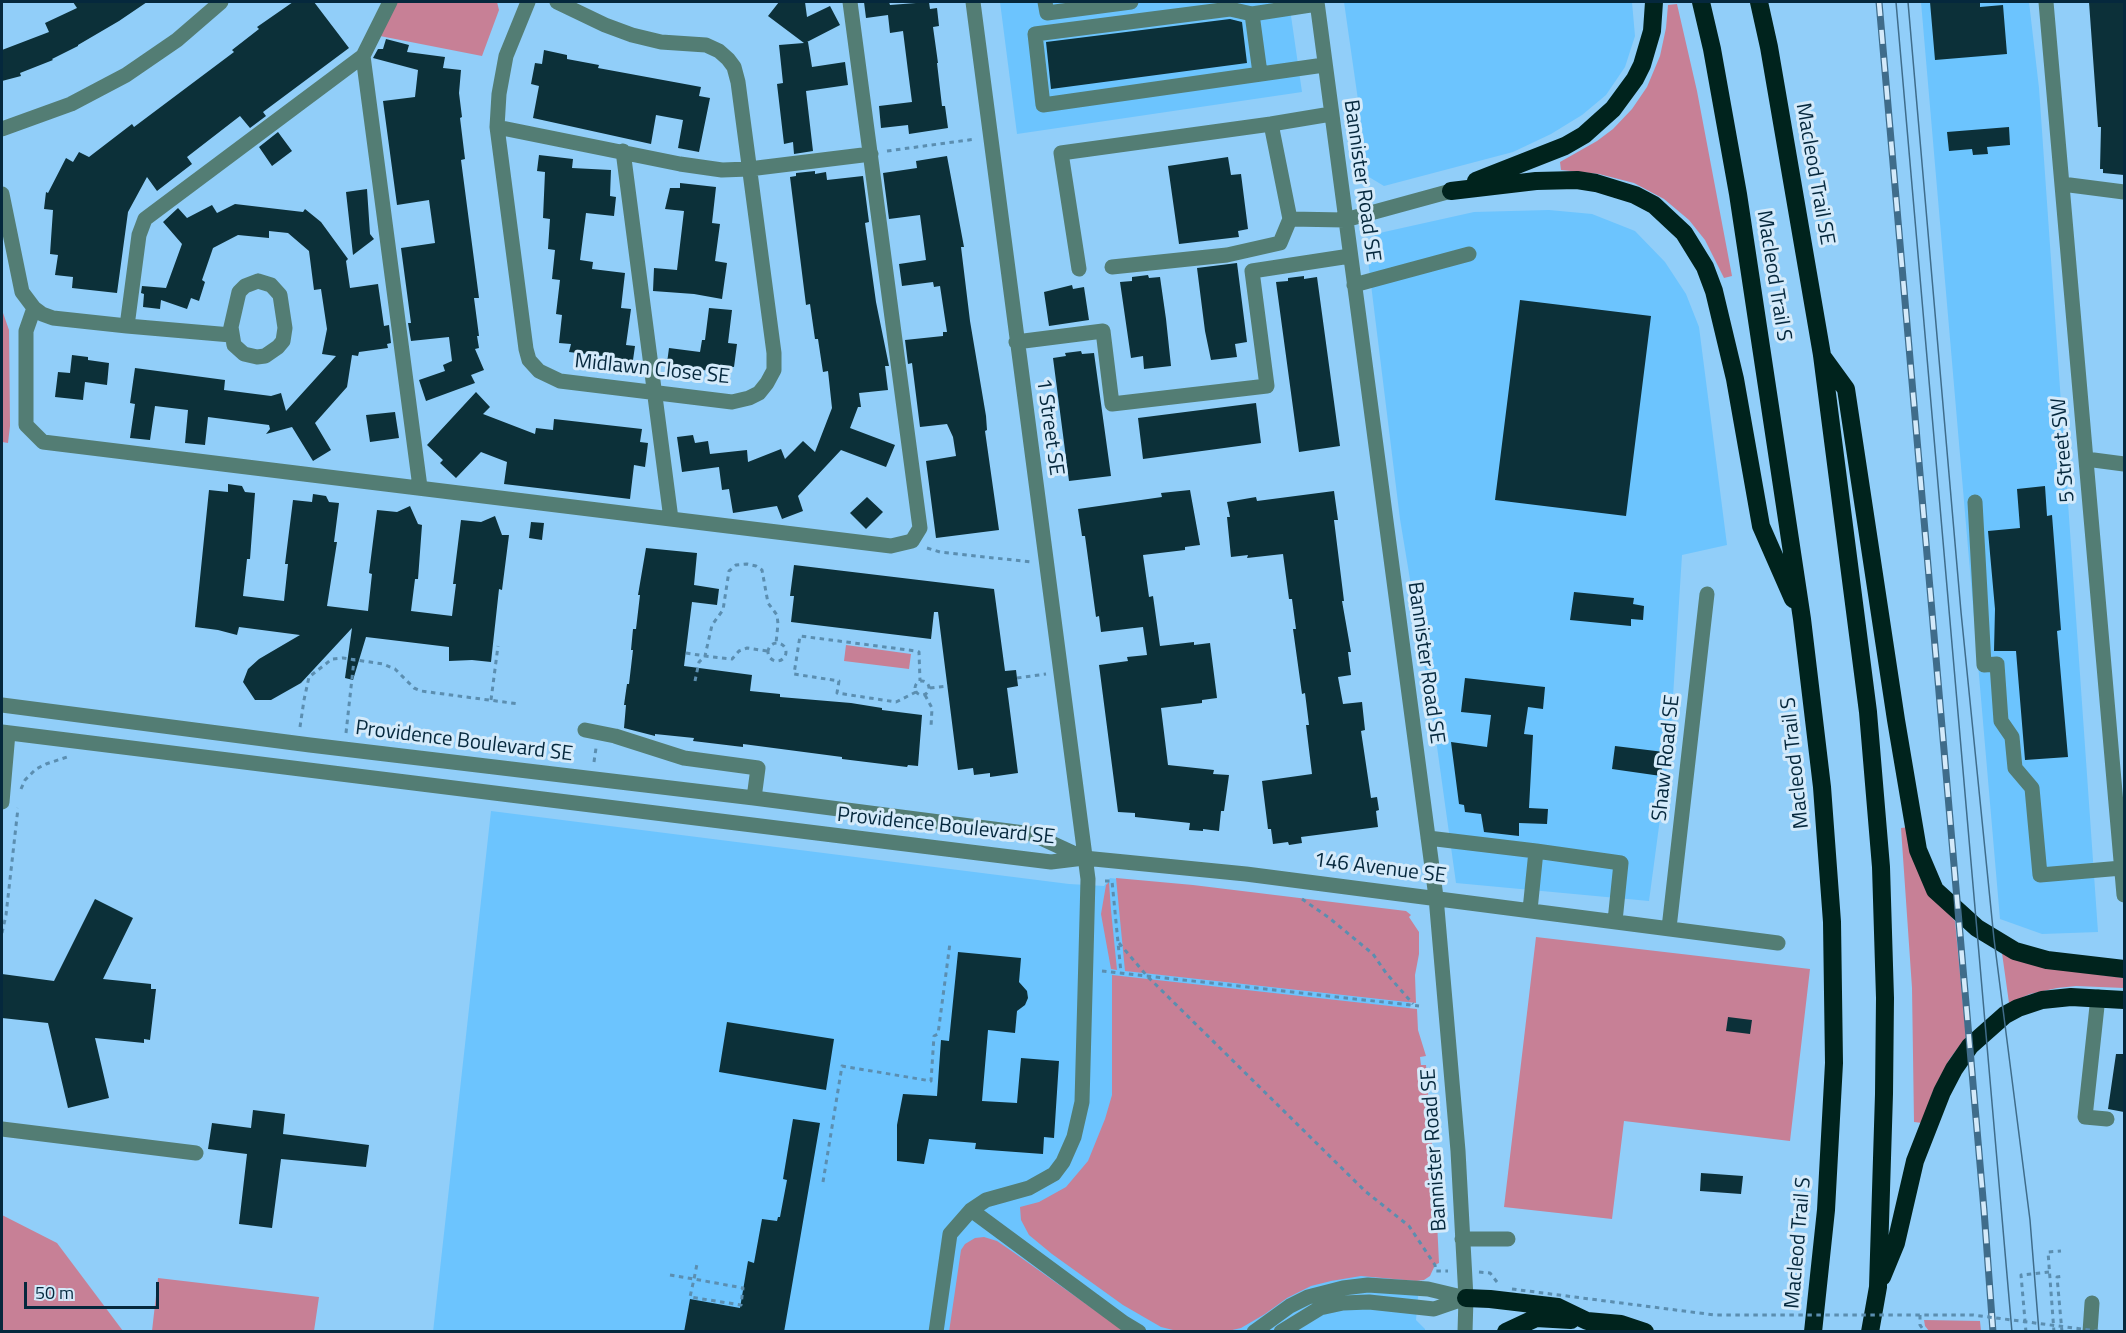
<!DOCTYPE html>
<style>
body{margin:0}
#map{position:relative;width:2126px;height:1333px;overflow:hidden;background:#91cef9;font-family:"Titillium Web",sans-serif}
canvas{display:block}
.frame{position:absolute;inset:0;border:3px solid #05283d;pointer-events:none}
.scale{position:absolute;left:24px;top:1282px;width:135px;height:27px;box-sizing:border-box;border:3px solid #05283d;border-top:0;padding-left:8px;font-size:18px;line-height:21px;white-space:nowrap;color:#05283d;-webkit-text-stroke:4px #d4eafa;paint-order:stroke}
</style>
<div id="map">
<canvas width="2126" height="1333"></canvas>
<div class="frame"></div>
<div class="scale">50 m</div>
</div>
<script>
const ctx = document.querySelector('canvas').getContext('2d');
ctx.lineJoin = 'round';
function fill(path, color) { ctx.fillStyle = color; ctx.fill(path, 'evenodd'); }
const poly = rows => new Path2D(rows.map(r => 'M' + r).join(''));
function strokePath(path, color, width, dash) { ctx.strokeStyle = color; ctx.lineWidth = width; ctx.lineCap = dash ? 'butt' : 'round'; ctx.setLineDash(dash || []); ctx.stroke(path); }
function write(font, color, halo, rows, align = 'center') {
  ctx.font = font + ' "Titillium Web",sans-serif'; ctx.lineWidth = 6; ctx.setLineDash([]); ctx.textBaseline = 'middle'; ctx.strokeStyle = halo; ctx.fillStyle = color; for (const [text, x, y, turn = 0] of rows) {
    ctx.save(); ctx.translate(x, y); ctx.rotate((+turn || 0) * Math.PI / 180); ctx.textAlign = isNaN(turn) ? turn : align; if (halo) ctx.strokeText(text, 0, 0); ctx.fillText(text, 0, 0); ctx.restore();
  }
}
fill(poly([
 [1000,2,1289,2,1302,92,1017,134],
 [1344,2,1632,2,1635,36,1625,67,1606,95,1582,115,1551,134,1513,152,1384,186,1369,177],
 [1921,2,2029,2,2039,88,2098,932,2042,934,2000,919],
 [1549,210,1592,214,1635,231,1665,262,1686,294,1699,327,1727,545,1682,555,1670,744,1649,901,1456,883,1433,718,1400,519,1367,252,1375,234,1474,212],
 [491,811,1069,884,1104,886,1110,878,1382,910,1408,963,1420,1275,1416,1320,1425,1329,1425,1331,433,1332]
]), '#6cc4fe');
fill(poly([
 [397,2,497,2,499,10,482,56,380,36],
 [1677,4,1697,91,1732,276,1724,278,1705,240,1689,220,1664,199,1634,183,1599,174,1561,170,1560,162,1597,141,1613,129,1632,109,1647,87,1660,56,1666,28,1668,5],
 [2,310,9,330,10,426,8,443,2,442],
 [846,645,911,654,909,669,844,661],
 [1909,827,1945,910,1955,921,1966,1037,1949,1060,1933,1091,1922,1123,1914,1122,1912,988,1901,828],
 [1116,878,1193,885,1406,911,1411,915,1409,917,1419,932,1419,954,1415,975,1416,1003,1125,971],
 [1109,882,1111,910,1117,970,1111,969,1101,914,1106,885],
 [1536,937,1810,969,1790,1141,1624,1121,1612,1219,1504,1207],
 [2002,953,2050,968,2124,978,2124,988,2076,986,2057,988,2030,994,2009,1003],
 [1112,975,1417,1009,1418,1030,1426,1056,1420,1057,1421,1065,1426,1065,1436,1201,1439,1263,1435,1265,1430,1276,1424,1280,1416,1281,1361,1276,1331,1281,1311,1286,1287,1298,1265,1314,1241,1328,1228,1331,1177,1331,1161,1327,1123,1305,1052,1254,1029,1235,1021,1220,1020,1207,1039,1202,1066,1187,1088,1161,1105,1119,1112,1095],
 [2,1215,57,1243,123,1331,2,1331],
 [984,1237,997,1241,1013,1252,1124,1331,949,1332,961,1250,965,1244,975,1238],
 [158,1278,319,1297,314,1331,152,1331],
 [1924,1320,1980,1321,1981,1331,1929,1331,1925,1326]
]), '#c78096');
fill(poly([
 [73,2,147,2,119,21,78,45,78,46,52,59,53,60,20,73,21,76,2,81,2,50,49,32,45,23,77,8],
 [293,2,314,2,349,48,263,112,266,116,250,128,240,116,187,157,192,164,157,191,147,177,128,212,117,293,72,288,73,277,55,275,58,255,50,254,53,210,44,209,46,192,48,193,66,158,73,162,79,152,89,157,132,124,134,127,234,52,232,50,259,29,257,27],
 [779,2,805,2,807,17,830,6,840,25,807,42,808,42,812,67,845,62,848,85,806,91,813,151,794,154,793,142,784,144,777,84,783,83,779,45,804,43,768,16],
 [864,2,889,2,890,5,929,2,930,9,937,8,939,26,933,27,938,63,937,63,942,106,945,106,948,128,909,134,908,125,881,128,879,106,912,102,908,71,903,31,890,33,888,15,866,18],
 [1930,2,1980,2,1980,7,2003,5,2007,54,1935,60],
 [2089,2,2123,2,2124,6,2124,175,2103,173,2103,169,2100,169,2101,127,2098,127],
 [1230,19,1242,22,1247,63,1051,89,1046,42],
 [386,39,409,45,407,52,445,57,443,68,461,70,459,93,462,117,460,118,465,159,461,160,479,298,474,298,479,336,477,336,479,348,475,349,484,370,471,375,475,383,426,401,419,380,445,371,443,365,452,361,449,337,411,341,408,323,411,323,401,248,435,243,429,200,397,205,383,101,415,97,418,70,373,58,378,49,383,49],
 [544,50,567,55,567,59,599,65,598,68,701,87,699,96,710,98,699,152,678,148,683,120,656,115,651,144,533,118,539,86,531,84,535,63,542,64],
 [2009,127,2010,145,1987,147,1988,154,1973,155,1972,149,1949,151,1947,132],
 [278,132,292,151,272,166,259,147],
 [539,155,573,159,572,168,611,170,610,196,616,197,614,216,586,213,580,260,593,262,592,269,625,273,621,308,631,309,626,345,635,346,632,367,610,364,611,357,569,352,571,344,559,343,562,315,556,314,560,280,552,279,555,250,548,249,550,219,543,218,545,172,537,171],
 [947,156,964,247,961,247,970,321,986,416,987,430,985,431,999,530,936,538,926,461,956,456,953,437,947,424,920,427,912,363,908,364,905,340,943,336,943,332,947,332,940,286,934,287,933,282,902,286,899,264,926,260,920,215,889,219,883,173,917,168,916,161],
 [1228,157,1231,175,1241,174,1248,229,1238,231,1239,237,1179,244,1168,166],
 [815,171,815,174,826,172,827,180,863,176,869,222,865,223,876,302,889,366,885,366,888,390,859,393,861,407,858,407,850,428,895,445,886,467,841,450,798,496,803,511,782,519,777,506,733,513,729,489,722,490,719,467,682,472,677,437,693,435,695,443,708,441,710,454,747,450,748,462,781,449,785,459,803,441,815,452,832,408,828,371,823,372,818,339,815,339,810,304,806,305,790,177,796,176,796,173],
 [680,183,716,187,712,223,720,224,715,261,727,263,722,299,694,294,653,291,654,268,677,270,684,211,665,209,670,188,680,188],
 [367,189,370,234,374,239,353,255,346,192],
 [235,204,303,212,305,209,321,222,348,259,346,261,350,288,378,284,384,326,389,325,391,343,387,344,388,348,359,352,358,356,352,355,347,387,315,423,331,450,313,461,292,427,266,434,270,429,269,425,208,417,205,445,185,443,188,410,155,406,150,440,130,438,135,404,130,403,135,368,225,380,224,390,271,396,281,393,286,411,336,356,322,354,327,329,321,289,314,290,309,251,288,233,269,231,269,238,238,235,213,248,202,280,205,282,199,301,191,298,187,309,161,300,160,309,143,307,144,294,141,293,142,286,166,288,182,244,163,222,178,208,187,218,212,205,217,213],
 [1237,263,1247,342,1235,344,1237,357,1211,360,1205,331,1197,268],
 [1148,275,1149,278,1160,277,1166,319,1171,366,1144,369,1143,356,1131,358,1120,282,1132,281,1132,277],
 [1304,276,1304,279,1317,277,1340,446,1299,452,1276,282,1288,281,1288,278],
 [1072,285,1073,289,1084,287,1089,320,1049,326,1044,292],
 [1520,300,1651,316,1626,516,1495,500],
 [709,308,732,310,728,343,737,344,734,367,719,365,718,372,688,368,688,375,668,373,667,363,669,348,700,352,702,340,705,340],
 [1081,351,1082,354,1094,353,1111,476,1069,481,1053,358,1066,356,1065,353],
 [72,355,88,357,88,360,109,363,107,385,85,382,83,400,55,397,58,372,70,373],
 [476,392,490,407,483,414,535,434,536,428,553,430,554,419,642,429,640,442,648,443,645,467,634,465,630,499,504,484,507,462,481,452,456,478,440,463,443,460,427,445],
 [1256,403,1261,443,1143,459,1138,418],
 [395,412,399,438,370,442,366,415],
 [228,484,242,486,245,492,255,493,250,559,247,559,243,596,284,601,288,564,285,564,293,500,312,502,313,494,326,496,329,502,339,503,334,542,337,542,327,606,368,611,372,574,369,573,377,510,397,512,410,506,418,524,422,525,418,579,415,579,411,611,452,616,456,584,453,584,461,520,481,522,495,516,502,535,509,535,502,590,499,589,491,662,472,660,449,661,449,647,366,637,353,680,345,678,352,628,301,683,271,700,255,700,243,682,248,669,259,659,300,635,239,627,237,635,218,630,195,627,209,490,228,492],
 [2045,486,2047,516,2052,515,2061,630,2057,631,2068,757,2025,760,2016,651,1994,651,1995,609,1988,531,2020,528,2017,489],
 [1190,490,1200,545,1185,547,1185,550,1143,555,1149,597,1153,596,1160,646,1194,642,1194,645,1210,643,1217,698,1202,700,1202,703,1161,708,1168,765,1214,770,1213,774,1229,775,1224,811,1221,811,1219,831,1203,829,1203,831,1189,830,1190,823,1135,817,1135,813,1118,812,1099,665,1128,661,1127,657,1147,655,1143,627,1101,632,1099,616,1096,617,1085,536,1082,536,1078,509,1162,497,1161,493],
 [1334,491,1338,520,1334,520,1344,601,1342,601,1351,652,1348,652,1351,675,1338,677,1343,704,1362,702,1365,730,1361,731,1371,798,1377,797,1379,810,1376,811,1378,827,1301,837,1302,843,1289,845,1288,842,1273,844,1271,829,1268,829,1262,781,1312,774,1306,725,1309,725,1305,693,1302,694,1293,629,1296,629,1292,599,1289,599,1283,554,1247,558,1248,555,1231,557,1227,517,1230,517,1227,502,1256,497,1257,501],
 [867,497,883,512,866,529,850,513],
 [531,522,544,523,542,540,529,538],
 [646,548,697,553,694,585,719,589,717,605,692,602,684,666,752,675,750,691,780,694,780,697,851,703,882,708,882,710,922,715,918,766,908,765,907,767,842,759,842,757,743,744,743,747,693,741,694,738,655,734,655,736,624,728,626,705,624,705,627,684,629,684,633,650,631,650,633,629,636,629,640,595,638,595],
 [794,565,994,589,1005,671,1016,670,1018,686,1007,688,1018,773,990,777,990,773,974,775,973,768,958,770,938,612,934,612,931,639,791,622,794,596,790,596],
 [1574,592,1634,598,1633,604,1644,606,1643,620,1631,619,1631,626,1570,620],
 [1465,678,1545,687,1543,709,1528,707,1524,734,1533,735,1529,808,1548,809,1547,824,1519,823,1519,836,1484,832,1481,814,1465,812,1464,805,1459,804,1451,742,1487,747,1491,715,1461,712],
 [1615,746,1664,752,1661,776,1612,769],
 [95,899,133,918,103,979,151,984,151,989,156,989,150,1040,144,1039,144,1043,95,1038,109,1098,68,1108,48,1023,2,1018,2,974,54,981],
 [958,952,1021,958,1019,982,1027,991,1028,998,1025,1005,1017,1011,1015,1033,988,1030,982,1101,1017,1103,1021,1058,1059,1061,1054,1138,1044,1137,1043,1154,975,1149,976,1143,929,1139,924,1164,897,1161,897,1125,903,1094,937,1096,941,1040,949,1041],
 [1728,1017,1752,1020,1750,1034,1726,1031],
 [727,1022,834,1039,826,1090,719,1072],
 [2116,1054,2124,1054,2124,1112,2108,1109],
 [253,1110,285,1114,283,1134,369,1145,366,1167,281,1159,272,1228,239,1224,247,1154,208,1149,212,1123,251,1128],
 [793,1119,820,1123,784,1332,684,1332,690,1299,740,1308,748,1261,754,1263,762,1219,777,1221,778,1217,780,1217,787,1180,783,1179],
 [1701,1173,1743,1176,1741,1194,1700,1191]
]), '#0c3039');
strokePath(poly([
 [887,151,976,139],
 [927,548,940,552,1031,562],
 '768 652a9 9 0 1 1 18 0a9 9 0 1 1-18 0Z',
 [686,653,705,656,712,625,723,610,729,571,736,565,747,564,756,566,762,570,768,603,777,615,778,624,776,643],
 [1017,678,1046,674],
 '915 688a7 7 0 1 1 14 0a7 7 0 1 1-14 0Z',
 [695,681,699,662,705,656,732,659,739,651,747,648,767,651],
 [930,688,948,686],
 [916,692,896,702,837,693,839,681,794,674,800,636,916,651,919,652,920,681],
 [925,695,932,708,931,727],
 [491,700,498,646],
 [300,727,304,700,309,677,332,659,343,658,383,664,395,669,414,688,421,691,519,704],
 [346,733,354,660],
 [594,762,596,748],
 [21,789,25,780,36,769,46,764,67,757],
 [1105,881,1112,881,1121,973],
 [1302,899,1328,917,1373,954,1386,973,1413,1004],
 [2,933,6,915,18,808],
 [1119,943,1147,976,1365,1191,1409,1226,1435,1265,1436,1271,1448,1271],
 [1102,971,1419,1006],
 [823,1182,842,1066,931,1081,934,1036,938,1034,950,943],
 [1479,1272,1490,1273,1497,1282],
 [670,1275,694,1279,743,1288,741,1305,690,1297,694,1279,697,1264],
 [1920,1315,1920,1325,1925,1332],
 [2026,1332,2021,1275,2049,1272],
 [2054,1332,2048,1252,2061,1251],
 [2062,1332,2057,1277,2064,1276]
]), '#5b8eb0', 3, [4.5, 4.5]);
strokePath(poly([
 [390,2,363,56,420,487],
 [528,2,506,56,499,94,497,127,526,349,529,360,539,371,560,381,732,402,749,398,759,393,767,383,774,370,774,353,738,82,734,67,728,59,719,51,706,45,661,42,632,35,605,25,557,2],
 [1045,2,1047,13,1131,2],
 [1317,2,1436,897,1458,1151,1466,1298,1465,1332],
 [2046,2,2124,895],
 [1317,4,1252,14,1230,9,1035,34,1043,105,1324,65],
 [1252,14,1260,73],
 [497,127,680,164,722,170,749,169,871,154],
 [2,129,71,104,126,75,177,40,221,2],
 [623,151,671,519],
 [2062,184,2124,192],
 [2,194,22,292,34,308,42,314,53,318,127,326,231,335],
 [1290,219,1271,124,1331,114],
 [1112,267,1227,255,1280,243,1290,219,1345,220,1451,191],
 [1079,269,1061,153,1271,124],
 [258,281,271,285,280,295,285,328,283,341,278,347,265,356,257,357,244,354,234,345,231,327,239,292,245,286,258,281],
 [1354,285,1469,254],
 [34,308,26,331,26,425,43,442,891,546,912,541,920,528,850,2],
 [127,326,139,235,145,219,363,56],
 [1016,342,1103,331,1112,404,1267,386,1252,271,1350,256],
 [2086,459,2124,464],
 [1975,502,1984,665,1997,664,2001,721,2012,737,2015,768,2032,788,2040,875,2122,868],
 [2,705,310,745,754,798,1032,834,1084,858],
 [585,730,615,736,684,758,758,768,754,798],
 [2,732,1051,862,1084,858,1246,874,1778,943],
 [2,802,8,733],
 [1428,838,1536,851,1530,910],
 [1536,851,1621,863,1615,921],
 [1669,928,1707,594],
 [2098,997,2085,1117,2107,1119],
 [2,1129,196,1153],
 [971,1210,1124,1323,1139,1332],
 [1462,1239,1508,1239],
 [936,1332,950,1234,971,1210,986,1200,1029,1188,1054,1174,1063,1162,1074,1137,1082,1102,1086,955,1088,879,973,2],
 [1254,1332,1290,1306,1308,1297,1343,1288,1368,1285,1428,1289,1466,1298],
 [1281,1332,1320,1308,1343,1303,1369,1302,1434,1309,1466,1298],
 [2090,1332,2092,1303]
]), '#537d74', 15);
strokePath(poly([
 [1701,2,1712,49,1738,194,1802,619,1822,787,1832,922,1834,1063,1826,1210,1813,1332],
 [1759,2,1769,47,1822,355,1868,712,1881,867,1885,998,1884,1094,1878,1287,1870,1332],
 [1476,181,1565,146,1584,135,1613,109,1635,79,1642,65,1652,31,1654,2],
 [1451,191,1536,181,1577,180,1596,183,1635,195,1654,205,1684,233,1705,267,1714,291,1735,379,1761,526,1793,599],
 [1822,356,1846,389,1896,720,1918,850,1935,890,1977,928,2015,951,2047,960,2124,969],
 [1882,1277,1896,1243,1915,1161,1942,1092,1954,1069,1970,1046,2005,1015,2018,1008,2042,1000,2071,997,2124,1000],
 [1466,1298,1490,1299,1558,1307,1587,1321,1621,1324,1645,1332],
 [1506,1332,1536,1318,1571,1320]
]), '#00231d', 18);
strokePath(poly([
 [1896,2,2012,1332],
 [1908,2,1961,612,1994,939,2030,1220,2039,1332]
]), '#3f6c8a', 1.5);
const rail = poly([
 [1879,2,1984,1210,1993,1332]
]);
strokePath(rail, '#3f6c8a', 7);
strokePath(rail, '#d4eafa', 4.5, [14]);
strokePath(poly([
 [1512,1289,1715,1315,1973,1315,2105,1332]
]), '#5b8eb0', 3, [4.5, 4.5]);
write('21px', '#05283d', '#d4eafa', [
 ["Macleod Trail SE",1814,174,80],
 ["Bannister Road SE",1361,181,82],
 ["Macleod Trail S",1773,276,81],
 ["Midlawn Close SE",652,370,6],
 ["1 Street SE",1049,427,82],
 ["5 Street SW",2064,450,-95],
 ["Bannister Road SE",1425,663,82],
 ["Providence Boulevard SE",464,742,7],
 ["Shaw Road SE",1667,758,-84],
 ["Macleod Trail S",1796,763,-96],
 ["Providence Boulevard SE",946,827,6],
 ["146 Avenue SE",1380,869,7],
 ["Bannister Road SE",1435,1150,-94],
 ["Macleod Trail S",1799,1243,-85]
]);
</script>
